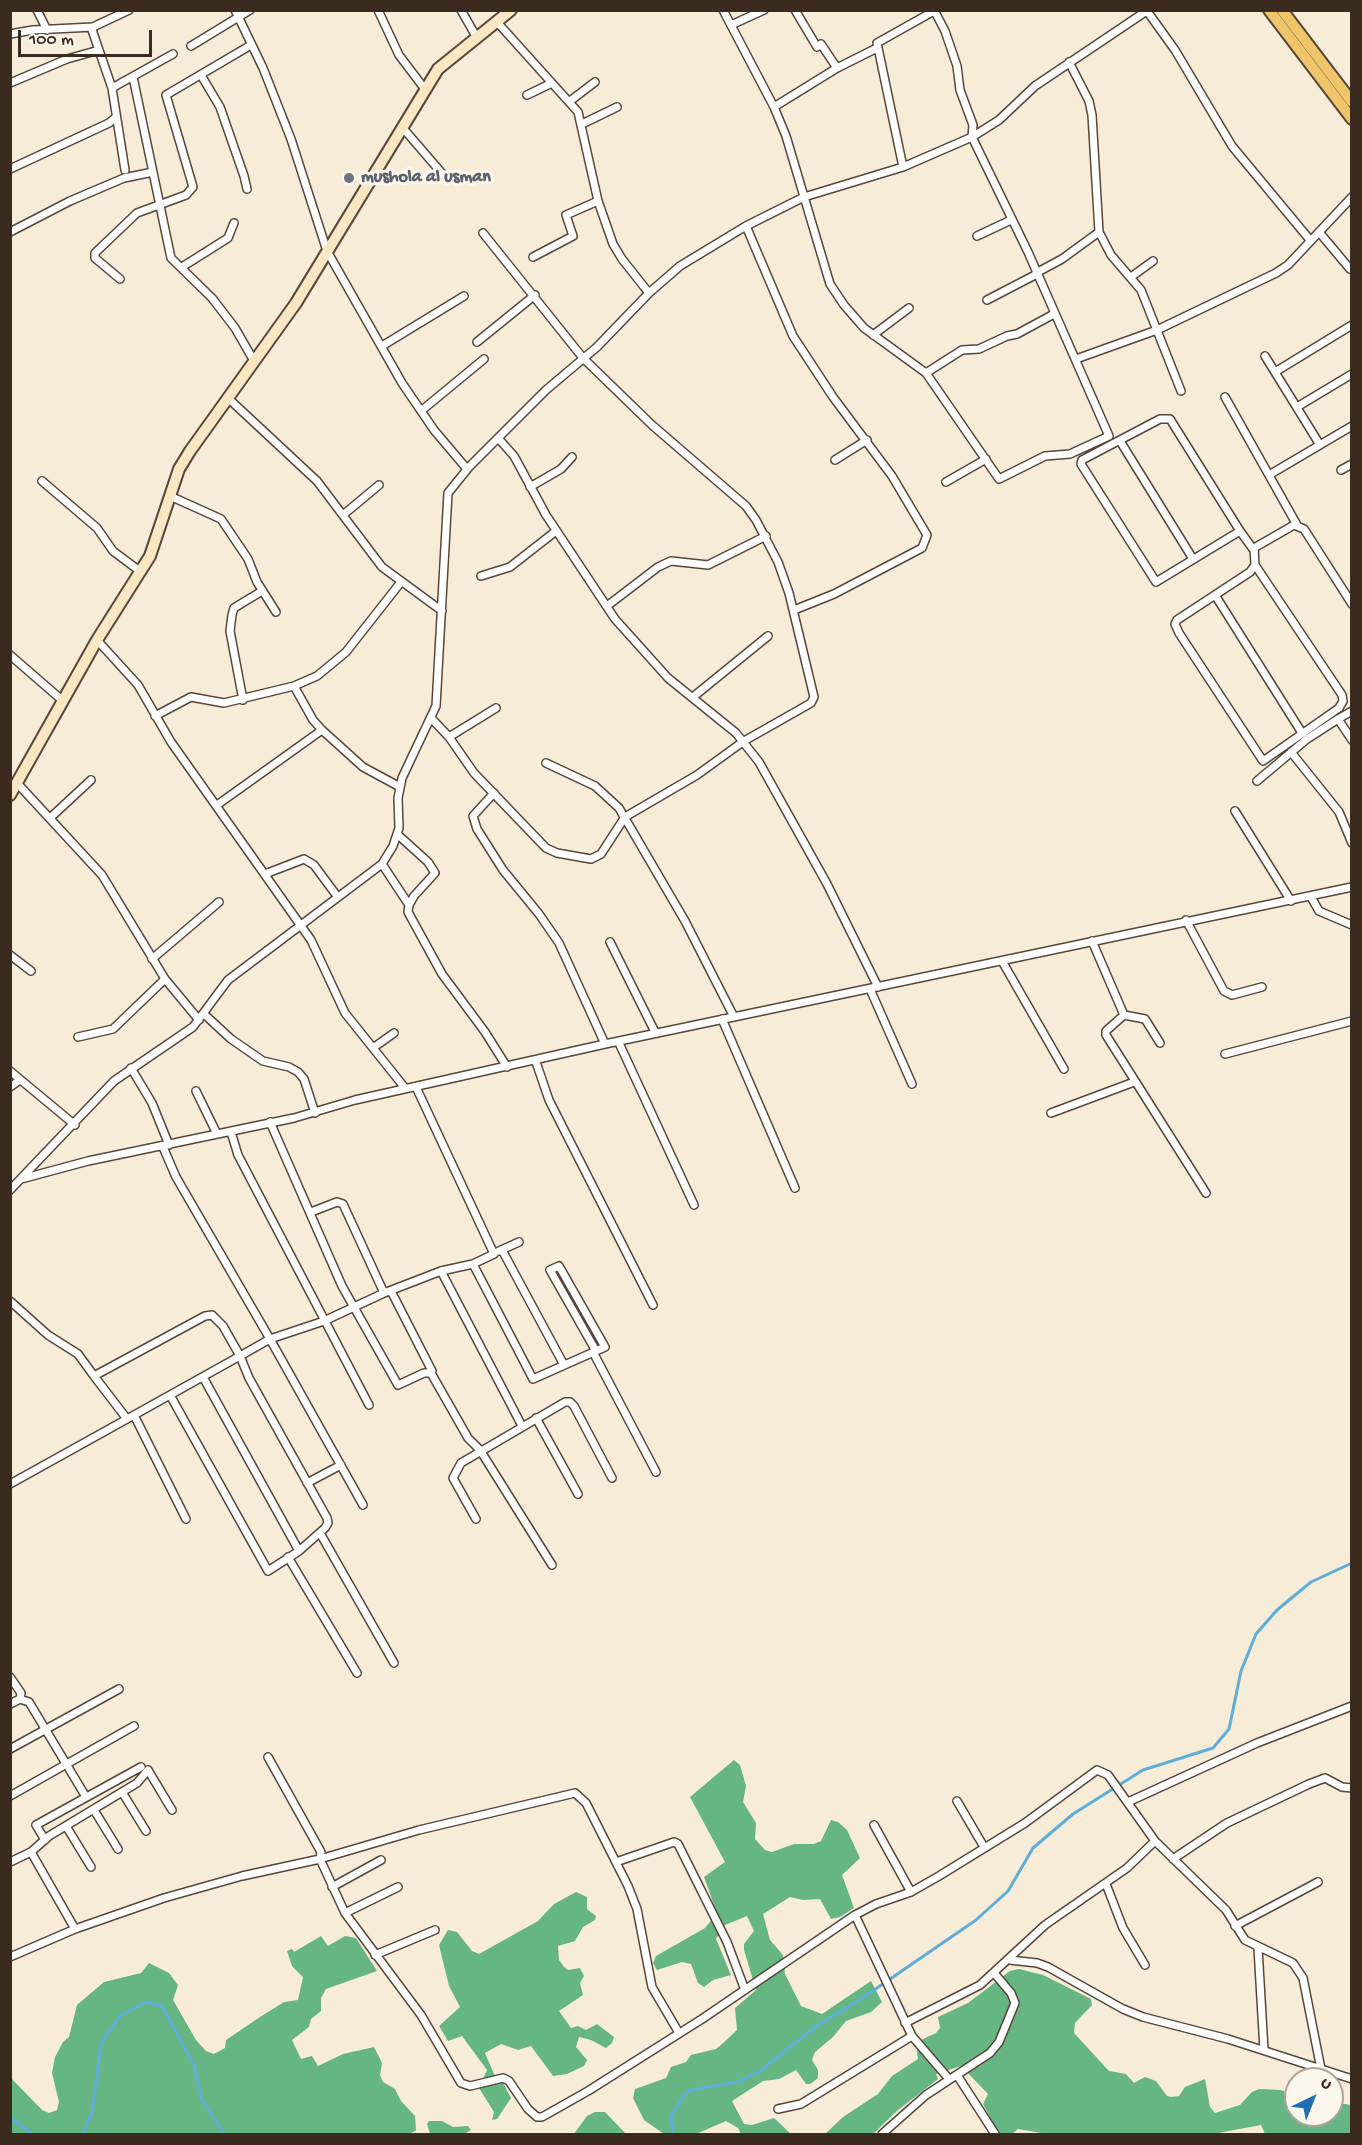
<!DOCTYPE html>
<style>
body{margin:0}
#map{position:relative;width:1362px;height:2145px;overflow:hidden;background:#f7ecd8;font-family:"Gochi Hand",sans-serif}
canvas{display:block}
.frame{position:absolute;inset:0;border:12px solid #3b2a1e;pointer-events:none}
.north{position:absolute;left:1284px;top:2067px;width:60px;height:60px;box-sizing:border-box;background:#fbf7ec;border:2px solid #aea59a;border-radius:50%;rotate:43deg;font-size:16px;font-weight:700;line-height:24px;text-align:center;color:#3b2a1e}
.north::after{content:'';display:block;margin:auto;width:21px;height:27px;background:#1f6fb2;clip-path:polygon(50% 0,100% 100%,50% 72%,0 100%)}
.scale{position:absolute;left:18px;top:30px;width:134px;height:27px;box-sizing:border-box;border:3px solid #3b2a1e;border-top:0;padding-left:8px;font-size:18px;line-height:21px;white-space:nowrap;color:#3b2a1e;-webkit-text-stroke:4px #fbf7ec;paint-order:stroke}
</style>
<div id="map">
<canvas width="1362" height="2145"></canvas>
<div class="frame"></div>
<div class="north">U</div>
<div class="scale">100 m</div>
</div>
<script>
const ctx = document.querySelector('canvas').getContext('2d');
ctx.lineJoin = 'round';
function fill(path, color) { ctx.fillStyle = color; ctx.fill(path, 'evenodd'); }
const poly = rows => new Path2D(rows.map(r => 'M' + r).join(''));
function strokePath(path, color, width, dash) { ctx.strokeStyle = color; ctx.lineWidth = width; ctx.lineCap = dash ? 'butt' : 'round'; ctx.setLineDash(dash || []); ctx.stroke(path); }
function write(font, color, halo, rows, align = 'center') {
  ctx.font = font + ' "Gochi Hand",sans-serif'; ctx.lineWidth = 6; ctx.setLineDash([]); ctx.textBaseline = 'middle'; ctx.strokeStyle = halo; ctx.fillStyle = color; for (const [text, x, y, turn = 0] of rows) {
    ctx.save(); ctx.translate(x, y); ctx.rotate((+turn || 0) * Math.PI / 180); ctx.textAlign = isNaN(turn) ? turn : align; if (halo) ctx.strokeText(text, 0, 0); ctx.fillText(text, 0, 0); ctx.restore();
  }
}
fill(poly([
 [734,1760,740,1765,746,1786,743,1802,756,1823,755,1839,765,1850,772,1852,794,1844,814,1844,821,1841,831,1820,838,1822,847,1830,860,1858,842,1875,854,1908,840,1917,831,1919,820,1899,803,1900,790,1897,763,1914,770,1940,783,1955,785,1974,801,2006,822,2014,871,1981,882,2002,871,2012,846,2021,833,2037,815,2052,812,2060,818,2070,818,2078,810,2084,806,2084,796,2070,779,2079,763,2081,732,2101,744,2124,752,2125,774,2118,791,2134,741,2134,738,2128,726,2121,696,2134,664,2134,644,2120,633,2098,635,2089,666,2078,671,2067,686,2062,691,2055,716,2049,722,2044,737,2030,735,2008,756,1990,744,1950,744,1944,754,1931,747,1916,725,1925,716,1939,731,1975,713,1980,704,1987,698,1983,691,1964,682,1962,657,1970,653,1963,656,1956,705,1928,717,1913,704,1877,725,1862,690,1797],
 [576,1892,587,1897,587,1909,596,1916,595,1920,583,1927,575,1941,558,1946,559,1960,564,1967,568,1970,580,1968,584,1976,580,1983,583,1995,559,2011,571,2028,578,2026,586,2030,597,2024,614,2037,612,2043,606,2048,591,2040,579,2037,576,2047,587,2060,584,2066,567,2074,553,2076,531,2046,518,2050,501,2044,485,2053,494,2074,503,2083,511,2098,497,2119,492,2120,494,2112,479,2088,487,2070,462,2036,448,2041,439,2026,460,2007,449,1986,439,1945,448,1930,457,1932,472,1951,479,1954,538,1921,554,1904],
 [321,1936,328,1946,345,1936,356,1938,377,1971,326,1989,321,1998,321,2011,311,2019,309,2027,292,2040,301,2059,312,2056,318,2066,343,2054,374,2047,382,2063,380,2075,383,2082,395,2089,401,2101,415,2116,416,2130,410,2134,11,2134,11,2078,42,2110,49,2113,57,2110,59,2102,52,2073,55,2057,63,2042,69,2037,77,2005,104,1982,141,1973,149,1963,169,1973,178,1985,173,2000,196,2040,206,2051,214,2054,225,2048,226,2040,260,2017,284,2002,298,2000,303,1977,292,1966,287,1951,292,1949,294,1952],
 [1019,1969,1043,1975,1091,1999,1092,2005,1075,2023,1074,2033,1109,2071,1126,2074,1134,2083,1145,2077,1156,2081,1167,2096,1171,2097,1179,2096,1185,2087,1205,2079,1210,2107,1215,2113,1240,2105,1252,2092,1259,2089,1281,2090,1296,2096,1296,2115,1332,2115,1332,2102,1351,2105,1351,2134,1265,2134,1261,2125,1213,2134,1047,2134,1018,2129,1012,2134,999,2134,983,2104,988,2094,961,2066,936,2074,938,2079,898,2110,873,2134,825,2134,843,2117,878,2094,892,2076,918,2059,917,2051,923,2039,936,2033,940,2028,938,2017,968,2003,1010,1971],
 [595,2112,605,2112,626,2134,574,2134,587,2116],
 [429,2121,442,2121,453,2127,468,2126,471,2130,464,2134,430,2134,427,2124]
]), '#65b683');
strokePath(poly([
 [10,2117,32,2134],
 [83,2134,92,2113,101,2043,120,2016,146,2002,162,2006,194,2065,201,2098,224,2134],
 [673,2134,671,2116,684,2095,691,2090,737,2082,760,2071,818,2025,861,1999,976,1920,1008,1891,1033,1848,1073,1814,1143,1770,1213,1748,1229,1729,1241,1671,1256,1634,1277,1610,1311,1582,1352,1563]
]), '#5eaed9', 3);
const minor = poly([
 [37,10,47,30],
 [235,10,263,68,291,139,327,251,402,383,434,430,467,469],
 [378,10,399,55,424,88],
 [461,10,477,38],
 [723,10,774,107,786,136,830,284,844,305,864,328,926,373,999,479,1045,456,1070,454,1109,436,1028,252,972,137,973,125,960,90,957,66,945,31,934,10],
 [795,10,817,47,821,44,837,68],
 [1147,11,1175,50,1232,146,1310,240],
 [497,22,578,112,598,201,613,244,622,259,649,293],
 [731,25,764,10],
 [91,27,112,88,125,170],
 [10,34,33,30,93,27,129,10],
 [191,46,250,10],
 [1069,62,1089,101,1092,115,1099,232,1111,255,1141,290,1181,391],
 [201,75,220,107,244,176,247,189],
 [133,77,171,258,212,298,235,328,254,361],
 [10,83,67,59,99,50],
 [112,88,173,54],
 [527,95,552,83],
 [570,101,595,82],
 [774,107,837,68,877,48],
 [582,124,617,107],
 [402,127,446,178],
 [903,167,877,43,934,11],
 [10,169,109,123,115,118],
 [746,226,793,336,833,397,892,476,927,535,922,548,834,594,794,610],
 [10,232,70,201,124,178,153,172],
 [1319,232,1350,269],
 [977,236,1011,220],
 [533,257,573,236,566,215,598,201],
 [182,267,228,238,234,223],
 [1036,273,1062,259,1099,232],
 [1131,277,1153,261],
 [120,279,95,258,95,253,137,213,186,195,193,187,166,95,251,45],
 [987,300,1037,274],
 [873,335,909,308],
 [477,342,535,295],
 [382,346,464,296],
 [1265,356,1320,445],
 [1076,359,1157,330,1276,273,1288,265,1352,197],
 [1275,372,1352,325],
 [926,373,962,350,979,349,1007,336,1017,334,1054,314],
 [1225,397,1297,525],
 [229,399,317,481,382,567,442,611],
 [1297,407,1352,374],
 [421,411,484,359],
 [498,438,514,456,546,515,615,619,668,678,736,733,759,762,827,884,878,987],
 [1120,441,1193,559],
 [835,460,867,440],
 [1341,470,1352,464],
 [1269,475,1352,426],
 [42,481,97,528,113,551,141,572],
 [946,482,986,459],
 [530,487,561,469,572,457],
 [170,496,221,519,248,559,257,582,276,612],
 [343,515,379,485],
 [1240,531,1170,419,1160,419,1082,460,1081,464,1156,582,1240,531,1253,549],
 [1255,565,1342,695,1343,701,1339,708,1263,761,1179,633,1175,624,1177,620,1250,572,1255,565,1254,548,1294,525,1304,529,1352,604],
 [481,576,510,567,556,531],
 [1215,595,1302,733],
 [607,606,658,567,671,561,708,565,766,536],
 [97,640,138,685,171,742,311,940,345,1013,405,1088],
 [10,655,63,701],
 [294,686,317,676,346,652,401,582],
 [693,697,768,636],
 [243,700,230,631,232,615,234,608,262,591],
 [1352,711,1338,719,1352,740],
 [155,716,191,697,224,703,294,686,313,720,322,730,363,767,400,787],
 [432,719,449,737,474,773,546,848,557,853,591,859,601,854,625,817,697,775,744,741,797,711,811,703,814,697,789,593,778,562,756,520,746,506,652,425,583,358,483,233],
 [449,737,496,708],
 [1291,752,1339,812,1352,843],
 [546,763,595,786,619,808,685,921,734,1017],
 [1257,781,1307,739,1338,719],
 [17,783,102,875,165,979,199,1020],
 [217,805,322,730],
 [1235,811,1291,901],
 [50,818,91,780],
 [397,834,428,862,435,873,414,896,409,905,408,912,442,974,485,1032,507,1067],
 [382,864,409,905],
 [265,874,304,859,314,865,337,896],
 [1311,897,1319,911,1352,925],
 [1186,920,1224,991,1232,995,1262,987],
 [1092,941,1124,1015,1106,1031,1106,1035,1206,1193],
 [610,942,655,1032],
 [10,955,31,971],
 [152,959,219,902],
 [1002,961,1064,1069],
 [870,989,912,1084],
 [204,1014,231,1039,263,1061,289,1067,298,1072,304,1079,315,1113],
 [1124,1015,1145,1019,1160,1043],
 [722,1019,795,1188],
 [78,1037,113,1029,165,979],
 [619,1043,694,1205],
 [605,1044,1352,887],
 [373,1048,394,1033],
 [1225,1054,1352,1021],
 [536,1062,549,1100,653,1305],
 [131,1068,152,1103,169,1145],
 [10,1071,75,1125],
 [10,1087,20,1080],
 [196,1091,217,1134],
 [1051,1113,1134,1082],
 [270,1122,342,1286,398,1385,424,1373,431,1373,432,1371,391,1291],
 [231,1132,238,1155,369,1405],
 [163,1147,176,1177,270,1339,240,1356,249,1378,327,1518,328,1523,325,1528,299,1551,268,1571,170,1395],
 [21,1179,88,1161,294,1118,355,1100,605,1044,559,943,539,914,503,870,477,829,473,816,494,793],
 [10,1190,114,1081,193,1027,228,980,382,864,393,846,399,828,398,798,402,778,436,706,448,493,469,467,546,390,597,347,649,293,680,266,746,226,804,197,903,167,972,137,999,120,1035,86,1148,10],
 [311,1212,337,1202,343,1204,384,1293],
 [502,1250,564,1365],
 [499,1251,519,1242],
 [473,1264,533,1379,605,1347,559,1266,550,1270,596,1351],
 [441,1271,522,1426],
 [10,1301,48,1335,78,1354,94,1376,127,1419,240,1356,223,1326,212,1315,205,1316,94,1376],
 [593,1352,656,1472],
 [431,1373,468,1438,480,1450,552,1565],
 [203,1377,299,1551],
 [134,1415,186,1519],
 [536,1418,578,1494],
 [307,1483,341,1465],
 [10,1484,127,1419],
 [363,1505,270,1339,324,1321,384,1293,441,1271,473,1264,494,1254,416,1087],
 [476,1519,453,1478,461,1463,565,1402,570,1402,574,1406,612,1478],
 [320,1533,394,1663],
 [288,1557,357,1673],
 [10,1677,21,1693,20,1699],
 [10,1704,20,1699,29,1702,86,1797],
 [10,1749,119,1689],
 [268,1757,321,1852,320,1859,345,1913,421,2015,461,2083,470,2086,503,2078,509,2081,528,2109,537,2117,542,2117,588,2091,702,2019,855,1915,876,1904,911,1892,939,1876,1025,1823,1097,1770,1108,1775,1155,1841,1226,1910,1245,1940,1293,1963,1303,1978,1321,2069],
 [122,1792,146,1831],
 [10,1796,134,1726],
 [957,1801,984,1847],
 [1128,1802,1257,1743,1352,1706],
 [94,1810,118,1849],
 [874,1825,911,1892],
 [66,1826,91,1867],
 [45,1840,36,1825,141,1767],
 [31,1852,49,1836,137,1783,148,1770,172,1810],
 [1173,1859,1227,1823,1309,1784,1325,1778,1342,1787,1352,1788],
 [10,1862,31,1852,75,1929],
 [616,1862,674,1842,678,1844,727,1942,745,1990],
 [1106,1884,1123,1928,1145,1965],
 [332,1887,381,1860],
 [345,1913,398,1887],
 [855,1915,912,2036,949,2079],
 [1235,1926,1318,1882],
 [1258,1948,1264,2050],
 [375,1955,435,1930],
 [10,1957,75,1929,164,1898,242,1876,320,1859,419,1830,575,1793,586,1803,628,1886,637,1909,652,1987,679,2033],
 [1010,1960,1037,1963,1048,1967,1123,2009,1143,2017,1228,2039,1352,2079],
 [905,2023,980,1985,1045,1925,1127,1868,1155,1841],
 [957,2075,995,2134],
 [778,2109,801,2104,912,2036],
 [882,2134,926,2095,990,2053,999,2042,1015,2003,1011,1993,994,1973]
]);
const secondary = poly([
 [10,795,97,640,150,556,179,469,190,451,296,303,438,69,511,10]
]);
const primary = poly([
 [1269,10,1352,119],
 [1282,10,1352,102]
]);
strokePath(minor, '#57473a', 10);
strokePath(secondary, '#57473a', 14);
strokePath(primary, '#57473a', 14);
strokePath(minor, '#fff', 7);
strokePath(secondary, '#f9e7c3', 10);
strokePath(primary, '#f0c469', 10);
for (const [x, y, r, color] of [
 [349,178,6,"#6b7280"]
]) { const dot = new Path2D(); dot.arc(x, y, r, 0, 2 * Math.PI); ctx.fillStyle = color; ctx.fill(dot); strokePath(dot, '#fbf7ec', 2); }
write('bold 18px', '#5b616d', '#fbf7ec', [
 ["mushola al usman",361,178]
], 'left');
</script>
